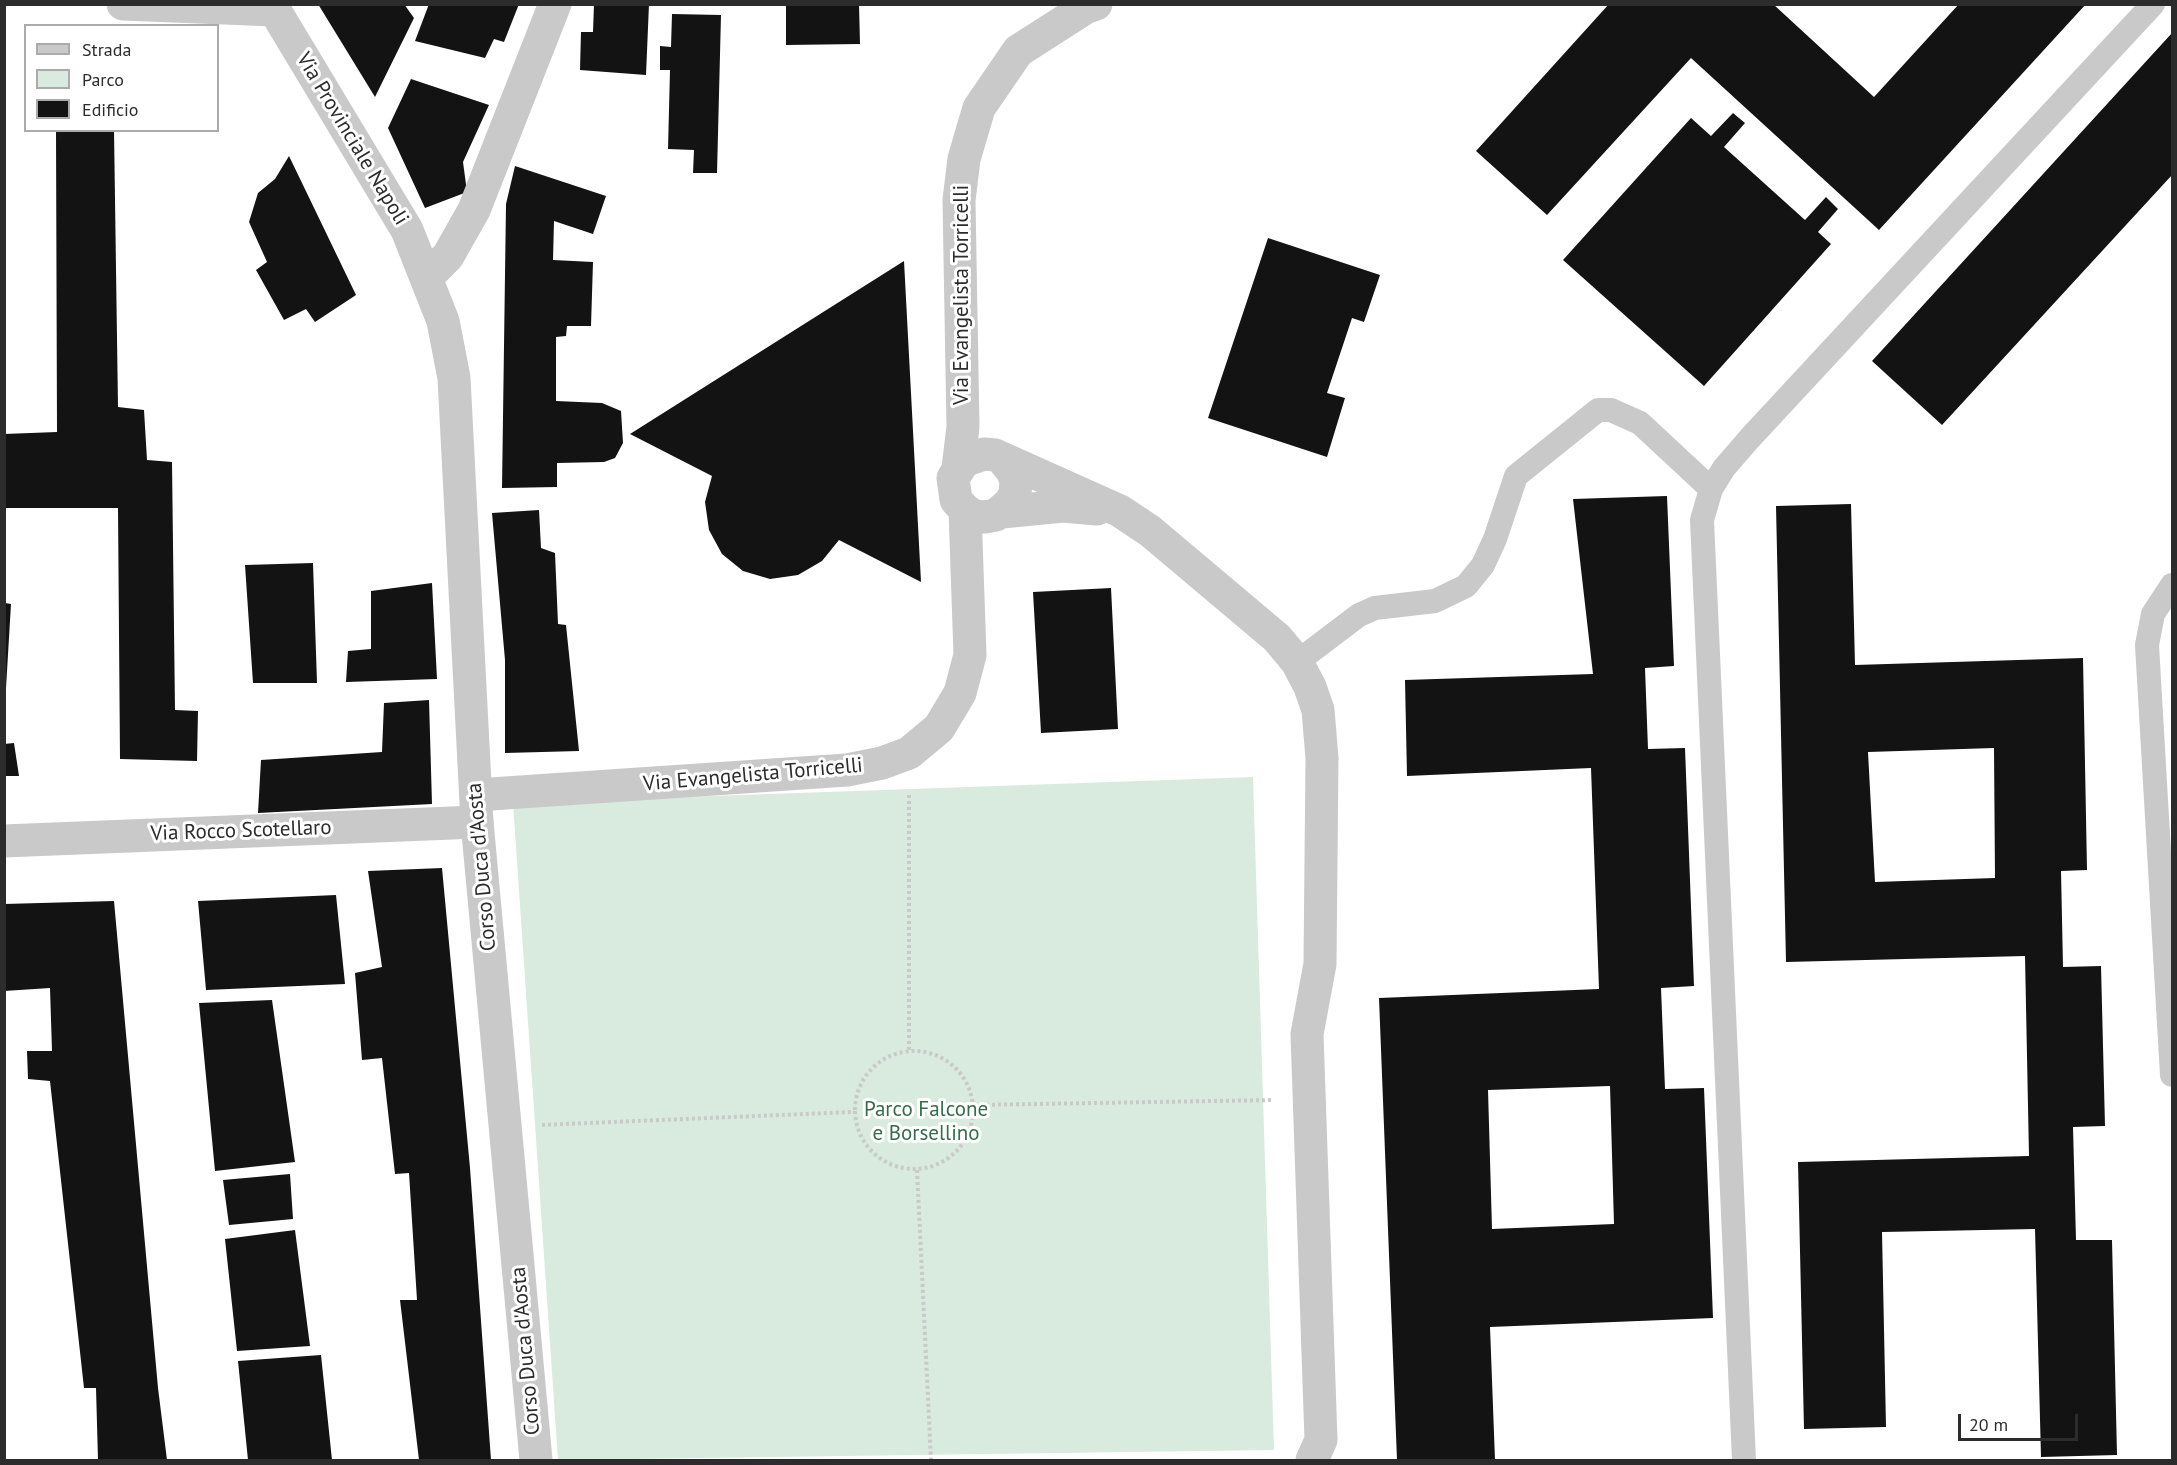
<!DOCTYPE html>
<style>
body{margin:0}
#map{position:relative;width:2177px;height:1465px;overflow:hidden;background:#fff;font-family:"PT Sans",sans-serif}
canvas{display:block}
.frame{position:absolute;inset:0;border:6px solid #2c2c2c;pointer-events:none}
.legend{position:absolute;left:24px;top:24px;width:195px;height:108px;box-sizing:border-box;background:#fff;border:2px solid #ababab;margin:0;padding:8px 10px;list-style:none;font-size:18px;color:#2c2c2c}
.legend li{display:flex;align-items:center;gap:12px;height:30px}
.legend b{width:30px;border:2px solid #ababab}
.scale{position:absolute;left:1958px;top:1414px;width:120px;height:27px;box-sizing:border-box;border:3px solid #2c2c2c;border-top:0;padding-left:8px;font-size:18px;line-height:21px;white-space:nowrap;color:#2c2c2c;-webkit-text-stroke:4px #fff;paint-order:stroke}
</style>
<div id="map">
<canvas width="2177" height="1465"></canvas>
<div class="frame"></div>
<ul class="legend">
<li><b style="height:8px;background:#c9c9c9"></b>Strada</li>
<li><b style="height:16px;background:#d8ebde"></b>Parco</li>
<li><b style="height:16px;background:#131313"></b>Edificio</li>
</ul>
<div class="scale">20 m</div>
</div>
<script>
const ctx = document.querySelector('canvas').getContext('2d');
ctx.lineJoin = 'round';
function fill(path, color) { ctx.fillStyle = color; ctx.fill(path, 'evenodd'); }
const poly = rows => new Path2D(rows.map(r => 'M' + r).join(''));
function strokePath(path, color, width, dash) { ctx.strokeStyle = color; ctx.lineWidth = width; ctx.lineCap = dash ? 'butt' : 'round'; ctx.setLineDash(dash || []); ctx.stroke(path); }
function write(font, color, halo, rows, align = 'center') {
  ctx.font = font + ' "PT Sans",sans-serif'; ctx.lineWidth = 6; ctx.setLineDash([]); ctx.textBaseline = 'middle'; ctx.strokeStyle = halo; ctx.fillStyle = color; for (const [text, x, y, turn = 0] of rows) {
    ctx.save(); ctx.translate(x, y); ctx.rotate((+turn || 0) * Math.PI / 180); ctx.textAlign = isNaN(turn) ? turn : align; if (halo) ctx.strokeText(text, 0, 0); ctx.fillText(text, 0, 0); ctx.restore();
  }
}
fill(poly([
 [1253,777,1274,1450,558,1460,513,803]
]), '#d8ebde');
fill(poly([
 [318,4,404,4,414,18,375,97],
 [429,4,519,4,504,42,494,39,485,58,415,41],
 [594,4,649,4,646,75,580,70,581,32,593,32],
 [786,4,859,4,860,44,786,45],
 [1609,4,1773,4,1874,97,1959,4,2086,4,1879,230,1691,58,1547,215,1476,151],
 [672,14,721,15,717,173,693,173,694,150,668,149,670,70,660,70,660,46,671,47],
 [2172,33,2172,175,1942,425,1872,361],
 [411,79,489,105,463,162,467,192,425,208,388,128],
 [1733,113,1745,123,1724,147,1805,220,1826,197,1838,209,1818,232,1831,244,1704,386,1563,260,1691,118,1711,136],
 [56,130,114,130,118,407,144,410,147,460,172,462,175,710,198,711,197,761,120,759,118,508,4,508,4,434,57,432],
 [289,156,356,295,315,322,306,309,284,320,256,270,267,262,249,222,258,193,275,179],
 [515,166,606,196,593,234,554,221,553,260,593,262,591,326,567,326,566,336,556,337,556,401,602,403,621,411,623,443,615,458,604,462,557,463,557,487,502,488,506,204],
 [1268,238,1380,275,1364,322,1352,318,1327,393,1345,398,1327,457,1208,418],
 [904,261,921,582,839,540,822,561,798,575,770,579,743,571,722,554,709,530,705,502,712,476,630,434],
 [1667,496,1674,666,1645,668,1648,749,1685,748,1694,986,1661,988,1665,1089,1704,1088,1713,1318,1490,1327,1495,1460,1397,1460,1379,998,1599,989,1591,768,1407,776,1405,680,1593,674,1573,499],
 [1610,1086,1614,1224,1492,1229,1488,1090],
 [1851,504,1855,665,2083,658,2087,870,2061,871,2063,967,2101,966,2105,1126,2073,1127,2076,1240,2112,1240,2117,1455,2041,1457,2035,1229,1882,1232,1886,1427,1804,1429,1798,1162,2029,1156,2025,956,1786,962,1776,506],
 [1994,748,1995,878,1875,882,1868,752],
 [539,510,541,548,555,553,558,624,566,625,579,751,505,753,505,660,492,513],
 [313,563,317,683,253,683,245,565],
 [432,583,437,679,346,682,348,651,371,649,371,591],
 [1111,588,1118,729,1041,733,1033,592],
 [5,603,11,604,6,688,5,688],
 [429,700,432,804,258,813,261,760,382,752,384,703],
 [14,743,19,776,4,776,4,744],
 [442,868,470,1168,491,1460,419,1460,400,1300,417,1300,409,1173,395,1174,382,1058,362,1060,355,973,382,967,368,871],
 [336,895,345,984,206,990,198,901],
 [114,901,158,1388,167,1460,98,1460,96,1388,84,1388,50,1081,28,1079,27,1051,52,1051,50,988,4,991,4,904],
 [272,1000,295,1162,215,1171,199,1003],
 [290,1174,293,1219,229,1225,223,1180],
 [295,1230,310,1346,237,1351,225,1239],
 [321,1355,332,1460,248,1460,238,1361]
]), '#131313');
strokePath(poly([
 [909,1050,909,792],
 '855 1110a59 59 0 1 1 118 0a59 59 0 1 1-118 0Z',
 [974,1105,1273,1100],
 [542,1125,853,1112],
 [917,1170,931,1460]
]), '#c9c9c9', 4, [3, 3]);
strokePath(poly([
 [2172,585,2153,614,2147,645,2172,1075],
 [1297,662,1359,615,1375,608,1435,601,1466,586,1483,565,1495,539,1516,476,1598,410,1611,410,1640,423,1711,489],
 [1744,1460,1702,520,1711,489,1724,468,1750,438,2153,4]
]), '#c9c9c9', 24);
strokePath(poly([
 [477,822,536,1460]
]), '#c9c9c9', 33);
strokePath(poly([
 [123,4,275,10],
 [428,276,448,256,474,210,555,4],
 [1004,461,1013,472,1016,482,1015,494,1010,503,996,515,985,517,974,516,965,510,956,500,953,478,964,461,984,454,995,455,1120,511,1150,531,1277,638,1297,662,1310,687,1318,710,1322,758,1320,964,1307,1034,1321,1440,1312,1460],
 [958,468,963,427,959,200,964,159,979,108,1018,51,1085,8,1096,4],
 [1002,512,1063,506,1097,509],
 [476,795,847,770,882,763,909,753,939,728,960,693,970,655,965,510],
 [4,841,477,822,454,378,443,321,407,230,271,4]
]), '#c9c9c9', 33);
write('21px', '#2c2c2c', '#fff', [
 ["Via Provinciale Napoli",352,139,59],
 ["Via Evangelista Torricelli",962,295,-90],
 ["Via Evangelista Torricelli",753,775,-5],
 ["Via Rocco Scotellaro",241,831,-2],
 ["Corso Duca d'Aosta",482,867,-95],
 ["Corso Duca d'Aosta",526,1351,-95]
]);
write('21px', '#366b4b', '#fff', [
 ["Parco Falcone",926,1110],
 ["e Borsellino",926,1134]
]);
</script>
